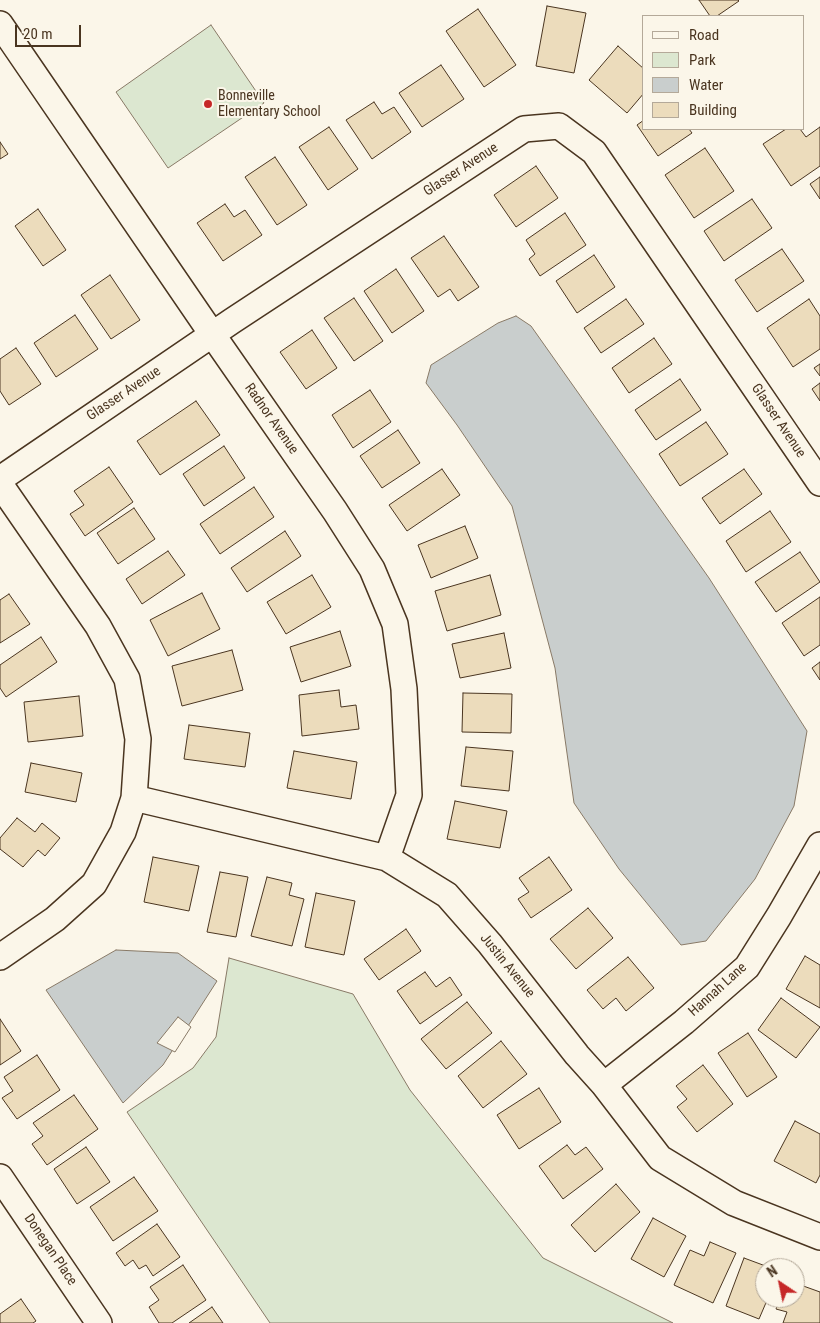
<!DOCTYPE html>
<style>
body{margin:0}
#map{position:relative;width:820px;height:1323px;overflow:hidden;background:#fbf6e9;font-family:"Roboto Condensed",sans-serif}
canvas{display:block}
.legend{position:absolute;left:642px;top:15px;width:162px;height:115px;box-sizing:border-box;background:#fbf6e9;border:1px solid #b4a999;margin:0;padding:6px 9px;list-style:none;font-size:15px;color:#4a3520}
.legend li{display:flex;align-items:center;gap:10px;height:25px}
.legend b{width:25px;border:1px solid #b4a999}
.north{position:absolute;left:755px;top:1258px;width:50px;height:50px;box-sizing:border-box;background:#fbf6e9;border:1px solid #b4a999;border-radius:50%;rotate:326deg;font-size:14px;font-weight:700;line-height:20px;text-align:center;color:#4a3520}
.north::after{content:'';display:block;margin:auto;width:18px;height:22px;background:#c62828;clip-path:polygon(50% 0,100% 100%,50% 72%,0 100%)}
.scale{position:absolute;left:15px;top:25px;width:66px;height:22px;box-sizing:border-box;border:2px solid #4a3520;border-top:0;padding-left:6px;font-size:15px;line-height:18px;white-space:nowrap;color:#4a3520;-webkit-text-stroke:4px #fbf6e9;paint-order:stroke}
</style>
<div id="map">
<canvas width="820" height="1323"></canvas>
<ul class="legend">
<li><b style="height:6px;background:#fbf6e9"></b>Road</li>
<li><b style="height:14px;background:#dce7d0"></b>Park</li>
<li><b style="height:14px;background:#c9cecd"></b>Water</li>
<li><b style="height:14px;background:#ecdcbc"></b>Building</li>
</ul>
<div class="north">N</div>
<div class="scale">20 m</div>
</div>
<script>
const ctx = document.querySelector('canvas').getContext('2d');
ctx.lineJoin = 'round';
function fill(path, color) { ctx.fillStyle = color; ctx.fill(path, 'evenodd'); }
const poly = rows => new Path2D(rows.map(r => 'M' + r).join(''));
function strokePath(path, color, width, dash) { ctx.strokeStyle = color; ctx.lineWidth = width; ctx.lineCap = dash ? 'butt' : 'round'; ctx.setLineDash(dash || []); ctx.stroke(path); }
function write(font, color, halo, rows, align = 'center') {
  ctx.font = font + ' "Roboto Condensed",sans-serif'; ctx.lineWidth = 4; ctx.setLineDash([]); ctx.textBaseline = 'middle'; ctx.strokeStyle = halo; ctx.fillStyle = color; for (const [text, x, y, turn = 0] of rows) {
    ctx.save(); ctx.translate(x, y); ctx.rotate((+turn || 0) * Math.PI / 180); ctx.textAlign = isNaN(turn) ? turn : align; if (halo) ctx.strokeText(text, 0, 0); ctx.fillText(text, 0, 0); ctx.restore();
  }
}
const green = poly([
 [211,25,264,103,168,168,116,92,211,25],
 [229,958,353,994,410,1090,543,1258,673,1323,270,1323,127,1112,193,1068,216,1037,229,958]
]);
fill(green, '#dce7d0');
strokePath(green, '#887966', 1);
const water = poly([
 [516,316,531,326,709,578,807,731,794,806,755,879,706,941,681,945,619,869,574,803,555,668,512,506,457,425,426,383,431,365,498,323,516,316],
 [116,950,178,953,217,981,163,1065,123,1103,46,990,116,950]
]);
fill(water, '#c9cecd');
strokePath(water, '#887966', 1);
const pier = poly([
 [178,1017,191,1027,175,1052,157,1043,178,1017]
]);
fill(pier, '#fbf6e9');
strokePath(pier, '#887966', 1);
const building = poly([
 [699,0,738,0,739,1,717,16,710,16,699,0],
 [547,6,586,13,574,73,536,66,547,6],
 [478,9,516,65,484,87,446,31,478,9],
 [618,46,644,69,644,93,627,113,589,80,618,46],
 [441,65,464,99,422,127,399,93,441,65],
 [374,102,382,114,394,107,411,132,372,159,346,120,374,102],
 [644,120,644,129,689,129,692,133,658,156,637,125,644,120],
 [329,127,358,169,328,190,299,147,329,127],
 [820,127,820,166,791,186,763,144,786,129,800,129,806,137,820,127],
 [0,142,8,154,0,159,0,142],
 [705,148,734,191,694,218,665,175,705,148],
 [275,157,307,205,277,225,245,177,275,157],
 [536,166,558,198,516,227,494,195,536,166],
 [820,177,820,199,810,184,820,177],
 [752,199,772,228,724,261,704,231,752,199],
 [225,204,234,217,245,210,262,235,223,261,197,223,225,204],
 [38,209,66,250,43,266,15,226,38,209],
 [565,213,586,245,540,276,529,259,535,254,526,240,565,213],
 [444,236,479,287,458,301,450,289,438,297,411,258,444,236],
 [782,249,804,281,757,312,735,280,782,249],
 [594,255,615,287,577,313,556,281,594,255],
 [396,269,424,311,392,333,364,291,396,269],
 [110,275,140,320,111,339,81,295,110,275],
 [354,298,383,341,354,361,324,318,354,298],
 [626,299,644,324,601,353,584,328,626,299],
 [809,299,820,316,820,349,793,367,767,328,809,299],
 [75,315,98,349,56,377,34,343,75,315],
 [312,330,337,368,306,389,280,352,312,330],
 [654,338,672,364,629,393,612,368,654,338],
 [16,348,41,384,9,405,0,391,0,359,16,348],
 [820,364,820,376,814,368,820,364],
 [680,379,701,410,656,440,635,410,680,379],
 [820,383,820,401,812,389,820,383],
 [370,390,391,422,353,448,332,415,370,390],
 [196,401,220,435,160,475,137,441,196,401],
 [706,422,728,454,680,486,659,454,706,422],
 [398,430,420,463,382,488,360,456,398,430],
 [224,446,245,478,204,506,183,474,224,446],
 [109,467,133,502,85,536,70,514,84,505,74,491,109,467],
 [442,469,460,495,407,531,389,505,442,469],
 [744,469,762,494,720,524,702,498,744,469],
 [254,487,274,517,220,554,200,524,254,487],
 [134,508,155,539,118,564,97,533,134,508],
 [770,511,791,542,746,572,726,541,770,511],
 [465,526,478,558,431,578,418,545,465,526],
 [285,531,301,556,247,592,231,568,285,531],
 [168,551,185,575,142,604,126,579,168,551],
 [800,552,820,582,776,612,755,582,800,552],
 [312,575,331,607,286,634,267,602,312,575],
 [490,575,501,615,447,631,435,591,490,575],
 [202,593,220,629,168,656,150,620,202,593],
 [9,594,30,624,0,643,0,600,9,594],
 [820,597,820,645,804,656,782,623,820,597],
 [340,631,351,666,301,682,290,647,340,631],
 [504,633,511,668,460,678,452,644,504,633],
 [41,637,57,662,6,697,0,688,0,665,41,637],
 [232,650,243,690,182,706,172,666,232,650],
 [820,662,820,680,812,668,820,662],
 [339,690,341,707,356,705,359,729,302,736,299,695,339,690],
 [463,693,512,694,511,733,462,732,463,693],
 [79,696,83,736,28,742,24,702,79,696],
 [189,725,250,733,245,767,184,759,189,725],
 [466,747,513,751,509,791,461,786,466,747],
 [294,751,357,762,351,799,287,788,294,751],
 [31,763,82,773,76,802,25,792,31,763],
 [455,801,507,811,500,848,447,839,455,801],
 [17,818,35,832,42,823,60,838,45,856,38,850,23,867,0,849,0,838,17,818],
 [153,857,199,866,189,911,144,902,153,857],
 [549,857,572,890,531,918,518,899,529,892,519,878,549,857],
 [220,872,248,877,236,937,207,932,220,872],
 [267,877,292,883,289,895,304,899,292,946,251,936,267,877],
 [316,893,355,901,344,955,305,947,316,893],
 [588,908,613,938,576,969,550,939,588,908],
 [406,929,421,951,379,980,364,959,406,929],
 [805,956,820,965,820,1008,786,989,805,956],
 [628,957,654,988,626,1011,616,998,603,1009,587,990,628,957],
 [425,972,436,987,450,977,462,995,420,1024,397,991,425,972],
 [781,998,820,1027,796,1058,758,1030,781,998],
 [467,1002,492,1033,446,1069,421,1039,467,1002],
 [0,1019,21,1051,0,1065,0,1019],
 [748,1033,777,1077,747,1097,718,1053,748,1033],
 [501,1041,527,1074,483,1108,458,1076,501,1041],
 [37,1055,60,1090,17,1119,2,1098,13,1091,4,1077,37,1055],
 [703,1065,733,1104,697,1132,677,1107,687,1099,676,1086,703,1065],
 [539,1088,561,1122,519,1149,497,1115,539,1088],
 [74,1095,98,1129,47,1165,32,1144,43,1136,33,1123,74,1095],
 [795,1121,820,1134,820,1175,816,1183,774,1161,795,1121],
 [567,1145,575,1155,586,1147,603,1169,563,1199,539,1166,567,1145],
 [86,1147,110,1182,77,1204,54,1169,86,1147],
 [134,1177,158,1211,113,1241,90,1207,134,1177],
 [616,1184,640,1212,595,1252,571,1225,616,1184],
 [653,1218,686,1236,664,1277,631,1259,653,1218],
 [157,1224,180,1257,153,1276,146,1265,139,1269,133,1260,125,1266,116,1253,157,1224],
 [710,1242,736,1253,713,1303,674,1285,690,1250,704,1256,710,1242],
 [744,1258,771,1268,765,1268,765,1298,768,1298,759,1319,726,1306,744,1258],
 [183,1265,206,1300,172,1323,159,1323,149,1307,159,1300,150,1287,183,1265],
 [795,1283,820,1292,820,1323,783,1323,787,1312,776,1309,780,1298,795,1298,795,1283],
 [21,1299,36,1321,33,1323,0,1323,0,1314,21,1299],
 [212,1307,223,1323,189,1323,212,1307]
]);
fill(building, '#ecdcbc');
strokePath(building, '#4a3520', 1);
const minor = poly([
 [0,24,212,334,335,511,372,569,395,624,404,689,409,795,387,858],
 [0,479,232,321,524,129,559,126,594,152,820,483],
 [0,484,98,626,127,679,138,739,134,798,123,832,94,884,55,919,0,957],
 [134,798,387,858,447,895,490,944,577,1055,604,1085,660,1158,734,1203,820,1237],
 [604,1085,684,1022,747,967,779,916,820,845],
 [0,1177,99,1323]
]);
strokePath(minor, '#4a3520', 28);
strokePath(minor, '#fbf6e9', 25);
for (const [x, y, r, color] of [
 [208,104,5,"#c62828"]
]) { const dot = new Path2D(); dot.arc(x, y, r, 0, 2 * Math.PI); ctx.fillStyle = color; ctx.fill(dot); strokePath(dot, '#fbf6e9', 2); }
write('14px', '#4a3520', '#fbf6e9', [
 ["Bonneville",218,96],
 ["Elementary School",218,112]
], 'left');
write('14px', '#4a3520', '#fbf6e9', [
 ["Glasser Avenue",461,170,-33],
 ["Glasser Avenue",124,394,-34],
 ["Radnor Avenue",271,419,55],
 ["Glasser Avenue",778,421,56],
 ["Justin Avenue",507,966,51],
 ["Hannah Lane",718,990,-42],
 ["Donegan Place",50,1250,56]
]);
</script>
